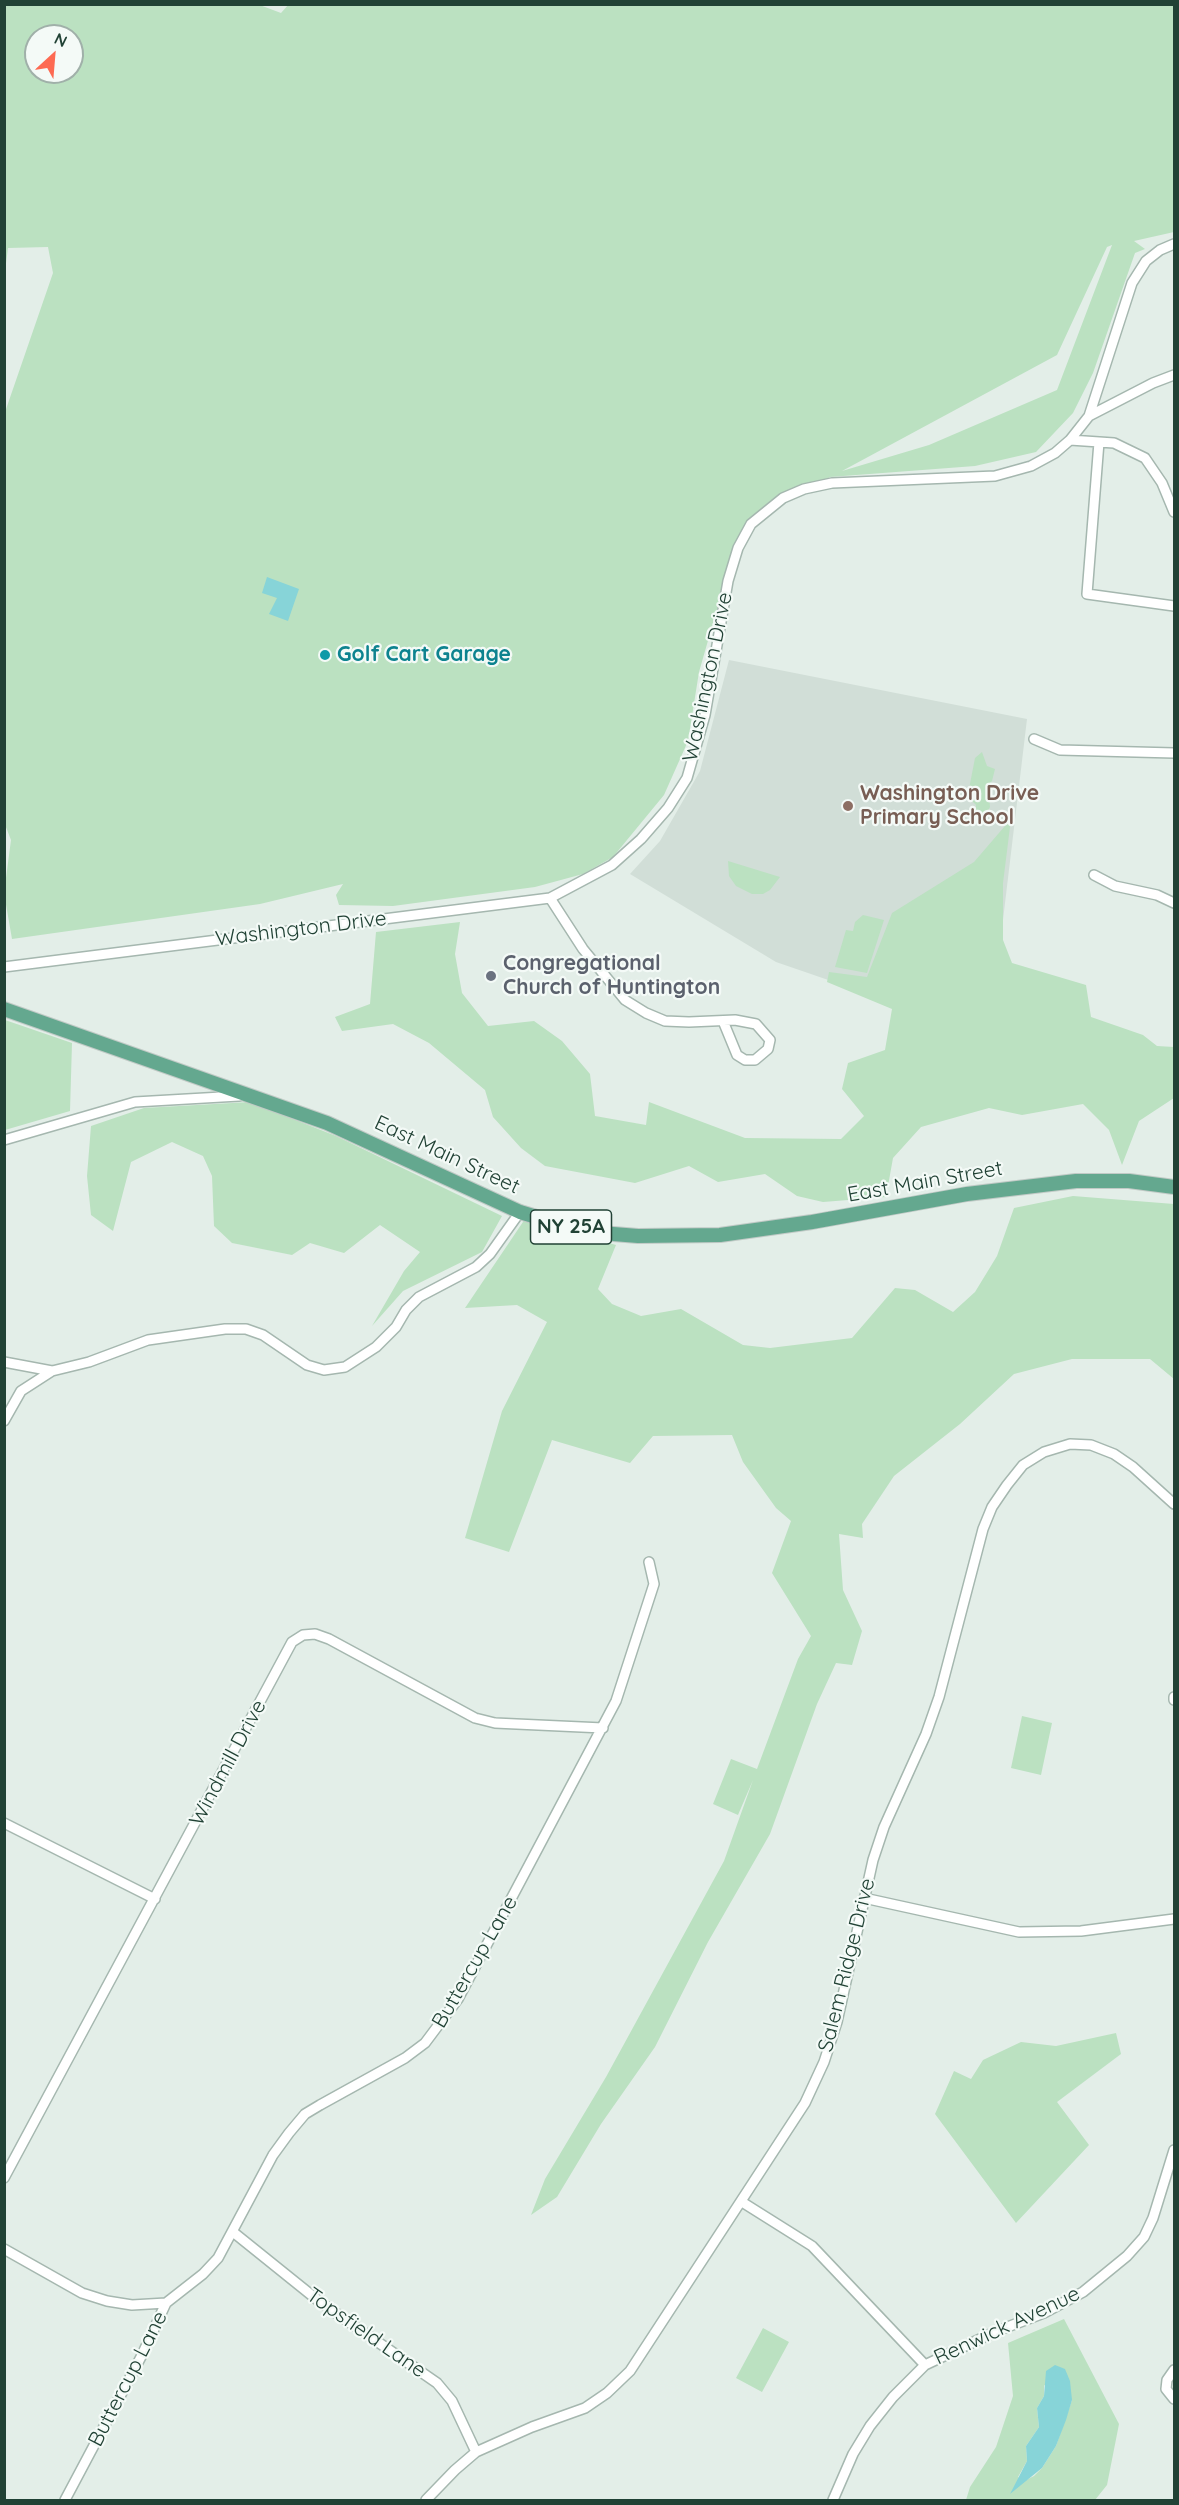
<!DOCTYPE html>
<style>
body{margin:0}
#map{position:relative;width:1179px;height:2505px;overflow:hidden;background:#e3eee8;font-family:Quicksand,sans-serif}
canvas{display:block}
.frame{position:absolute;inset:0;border:6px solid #214235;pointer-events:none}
.north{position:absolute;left:24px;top:24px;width:60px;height:60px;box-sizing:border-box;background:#f4faf7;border:2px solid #a0b0a9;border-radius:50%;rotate:26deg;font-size:16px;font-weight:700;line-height:24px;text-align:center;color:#214235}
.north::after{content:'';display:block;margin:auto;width:21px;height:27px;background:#fd6a52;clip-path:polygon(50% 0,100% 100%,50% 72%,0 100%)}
</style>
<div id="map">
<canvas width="1179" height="2505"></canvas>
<div class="frame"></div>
<div class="north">N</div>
</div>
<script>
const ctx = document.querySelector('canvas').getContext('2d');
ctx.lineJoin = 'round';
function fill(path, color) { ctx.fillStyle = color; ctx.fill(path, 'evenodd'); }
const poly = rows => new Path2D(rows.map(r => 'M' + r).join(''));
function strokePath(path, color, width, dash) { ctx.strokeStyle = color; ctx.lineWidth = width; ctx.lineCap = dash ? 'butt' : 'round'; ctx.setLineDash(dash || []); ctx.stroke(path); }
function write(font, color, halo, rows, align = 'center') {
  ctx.font = font + ' Quicksand,sans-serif'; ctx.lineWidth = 4.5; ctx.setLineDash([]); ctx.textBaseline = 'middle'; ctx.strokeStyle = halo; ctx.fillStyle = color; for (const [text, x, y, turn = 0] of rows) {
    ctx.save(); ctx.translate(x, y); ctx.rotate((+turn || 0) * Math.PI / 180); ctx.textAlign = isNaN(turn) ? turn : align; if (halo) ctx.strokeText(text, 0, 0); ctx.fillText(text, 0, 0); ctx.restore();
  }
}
fill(poly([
 [729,660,1027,719,1000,945,901,1005,776,962,630,874,660,841,700,771]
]), '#d1ded7');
fill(poly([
 [257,4,281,13,289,4,1174,5,1174,232,1134,241,1145,249,1135,253,1093,373,1073,413,1036,452,975,466,830,477,748,521,734,550,699,672,688,741,664,795,613,857,583,874,535,887,393,906,339,905,336,895,343,884,260,904,12,939,4,893,11,840,4,822,4,415,53,273,48,247,8,248,5,271,5,5],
 [36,36,72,36,72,72,36,72],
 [1112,245,1057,390,929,445,842,471,1057,355,1107,247],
 [982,752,987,766,995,769,992,781,988,785,990,807,984,819,976,817,976,805,972,801,982,794,972,787,969,789,975,758],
 [1011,819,1003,883,1003,940,1012,963,1086,985,1091,1017,1143,1035,1157,1046,1174,1047,1174,1098,1139,1121,1122,1165,1109,1130,1083,1104,1022,1115,989,1108,921,1127,893,1158,886,1197,823,1202,797,1196,765,1174,718,1182,689,1166,635,1183,545,1166,521,1148,493,1117,485,1090,429,1043,393,1024,342,1031,335,1017,370,1004,376,932,460,922,455,954,462,993,488,1026,534,1021,562,1041,590,1074,595,1116,646,1125,649,1102,745,1138,841,1139,864,1116,842,1089,848,1063,885,1050,892,1009,827,982,829,972,867,977,892,913,974,862],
 [728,861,780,877,770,890,763,894,752,894,736,886,729,876],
 [863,915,884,920,867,973,835,967,846,930,853,931,855,922],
 [5,1020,72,1043,70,1111,5,1130],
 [250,1102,336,1136,502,1216,482,1252,403,1291,372,1326,404,1271,420,1252,380,1225,344,1253,310,1243,292,1255,232,1243,214,1226,212,1176,203,1156,172,1142,131,1162,113,1231,91,1215,87,1176,91,1126,144,1108],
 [1073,1196,1174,1204,1174,1379,1150,1359,1072,1359,1014,1374,960,1424,894,1476,862,1524,863,1538,839,1534,843,1590,862,1631,852,1665,836,1663,817,1704,770,1834,708,1942,655,2047,601,2124,557,2197,531,2215,545,2179,606,2077,724,1861,753,1780,738,1815,713,1804,731,1759,757,1769,798,1659,811,1636,772,1573,791,1521,776,1508,743,1462,732,1435,653,1436,630,1463,552,1440,509,1552,465,1538,502,1411,547,1322,517,1305,465,1308,525,1219,616,1245,598,1289,612,1304,641,1316,681,1309,743,1345,770,1348,852,1338,895,1288,915,1290,953,1312,975,1292,997,1256,1014,1208],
 [1022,1716,1052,1723,1041,1775,1011,1768],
 [1116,2033,1121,2054,1057,2102,1089,2145,1016,2223,935,2114,954,2071,971,2079,983,2060,1021,2042,1056,2046],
 [1064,2319,1119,2424,1107,2485,1095,2500,966,2500,970,2487,996,2447,1013,2396,1008,2343],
 [1044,2385,1072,2400,1056,2446,1042,2468,1034,2476,1024,2481,1018,2477,1027,2461,1026,2446,1039,2427,1037,2408,1044,2396],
 [763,2328,789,2342,762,2392,736,2378]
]), '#bbe1c1');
fill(poly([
 [267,577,299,589,288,621,269,614,277,598,262,593],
 [1055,2365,1065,2369,1070,2381,1072,2400,1066,2420,1056,2446,1042,2468,1010,2494,1027,2461,1026,2446,1039,2427,1037,2408,1044,2396,1046,2371]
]), '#87d4d8');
const minor = poly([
 [1089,416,1153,383,1174,375],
 [1070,440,1114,443,1145,458,1162,483,1174,512],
 [1099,442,1087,594,1174,606],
 [1034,739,1060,750,1174,753],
 [1094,875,1115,886,1157,895,1174,903],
 [550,898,583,949,625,1000,646,1013,665,1021,689,1022,735,1020,756,1024,770,1040,768,1049,755,1060,745,1060,737,1055,723,1021],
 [4,967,550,898,612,865,641,839,668,808,687,778,705,715,728,581,738,548,751,524,783,498,804,489,832,483,995,476,1031,466,1055,453,1070,440,1089,416,1132,283,1146,261,1160,250,1174,244],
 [4,1140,135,1102,239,1096],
 [4,1362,52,1371],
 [4,1421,21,1391,52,1371,89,1362,148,1340,225,1329,246,1329,263,1335,307,1365,324,1370,345,1367,376,1347,396,1327,406,1310,419,1297,476,1267,490,1254,520,1212],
 [1174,1697,1174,1700],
 [4,1823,155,1899],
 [864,1898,1019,1932,1081,1931,1174,1919],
 [4,2178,292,1642,303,1635,315,1634,329,1639,475,1718,495,1723,603,1728],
 [742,2202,812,2246,925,2365],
 [233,2232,320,2302,437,2383,452,2401,476,2452],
 [4,2249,82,2293,107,2301,132,2305,166,2303],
 [1174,2370,1167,2380,1166,2389,1174,2399],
 [65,2500,142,2355,166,2303,203,2274,218,2258,273,2155,289,2133,305,2114,320,2105,405,2058,425,2043,458,1999,616,1701,654,1584,649,1562],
 [426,2500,455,2470,476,2452,532,2427,585,2408,607,2393,630,2371,805,2103,824,2062,837,2022,873,1860,884,1827,926,1734,939,1697,983,1529,992,1507,1007,1485,1023,1465,1044,1452,1070,1444,1091,1445,1114,1454,1133,1467,1174,1504],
 [833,2500,853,2454,870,2426,893,2397,925,2365,997,2331,1044,2313,1083,2292,1127,2256,1144,2237,1153,2218,1174,2150]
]);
const primary = poly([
 [4,1009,327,1123,520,1212,569,1227,601,1233,638,1236,720,1235,812,1222,967,1194,1076,1181,1129,1181,1174,1187]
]);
strokePath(minor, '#a5b7af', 12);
strokePath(primary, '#c1cac6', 16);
strokePath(minor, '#fff', 9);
strokePath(primary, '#64a88f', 14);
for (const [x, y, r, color] of [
 [325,655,6,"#0f9aa8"],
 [848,806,6,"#8d6e63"],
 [491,976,6,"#6b7280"]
]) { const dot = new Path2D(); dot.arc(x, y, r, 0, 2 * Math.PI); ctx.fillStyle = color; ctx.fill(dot); strokePath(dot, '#f4faf7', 2); }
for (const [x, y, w] of [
 [571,1227,81]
]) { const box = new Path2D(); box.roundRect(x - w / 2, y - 17, w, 34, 4.5); ctx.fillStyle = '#f4faf7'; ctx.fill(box); strokePath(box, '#214235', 1.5); }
write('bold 20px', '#214235', null, [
 ["NY 25A",571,1227]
]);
write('bold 21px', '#0d838f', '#f4faf7', [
 ["Golf Cart Garage",337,655]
], 'left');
write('21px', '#214235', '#f4faf7', [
 ["Washington Drive",708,677,-78],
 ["Washington Drive",301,929,-7],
 ["East Main Street",447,1155,25],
 ["East Main Street",925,1182,-10],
 ["Windmill Drive",228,1763,-62],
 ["Buttercup Lane",475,1962,-60],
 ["Salem Ridge Drive",847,1965,-76],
 ["Renwick Avenue",1007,2326,-25],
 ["Topsfield Lane",366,2333,35],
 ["Buttercup Lane",128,2379,-63]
]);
write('bold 21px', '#785e54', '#f4faf7', [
 ["Washington Drive",860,794],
 ["Primary School",860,818]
], 'left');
write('bold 21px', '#5b616d', '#f4faf7', [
 ["Congregational",503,964],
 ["Church of Huntington",503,988]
], 'left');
</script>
